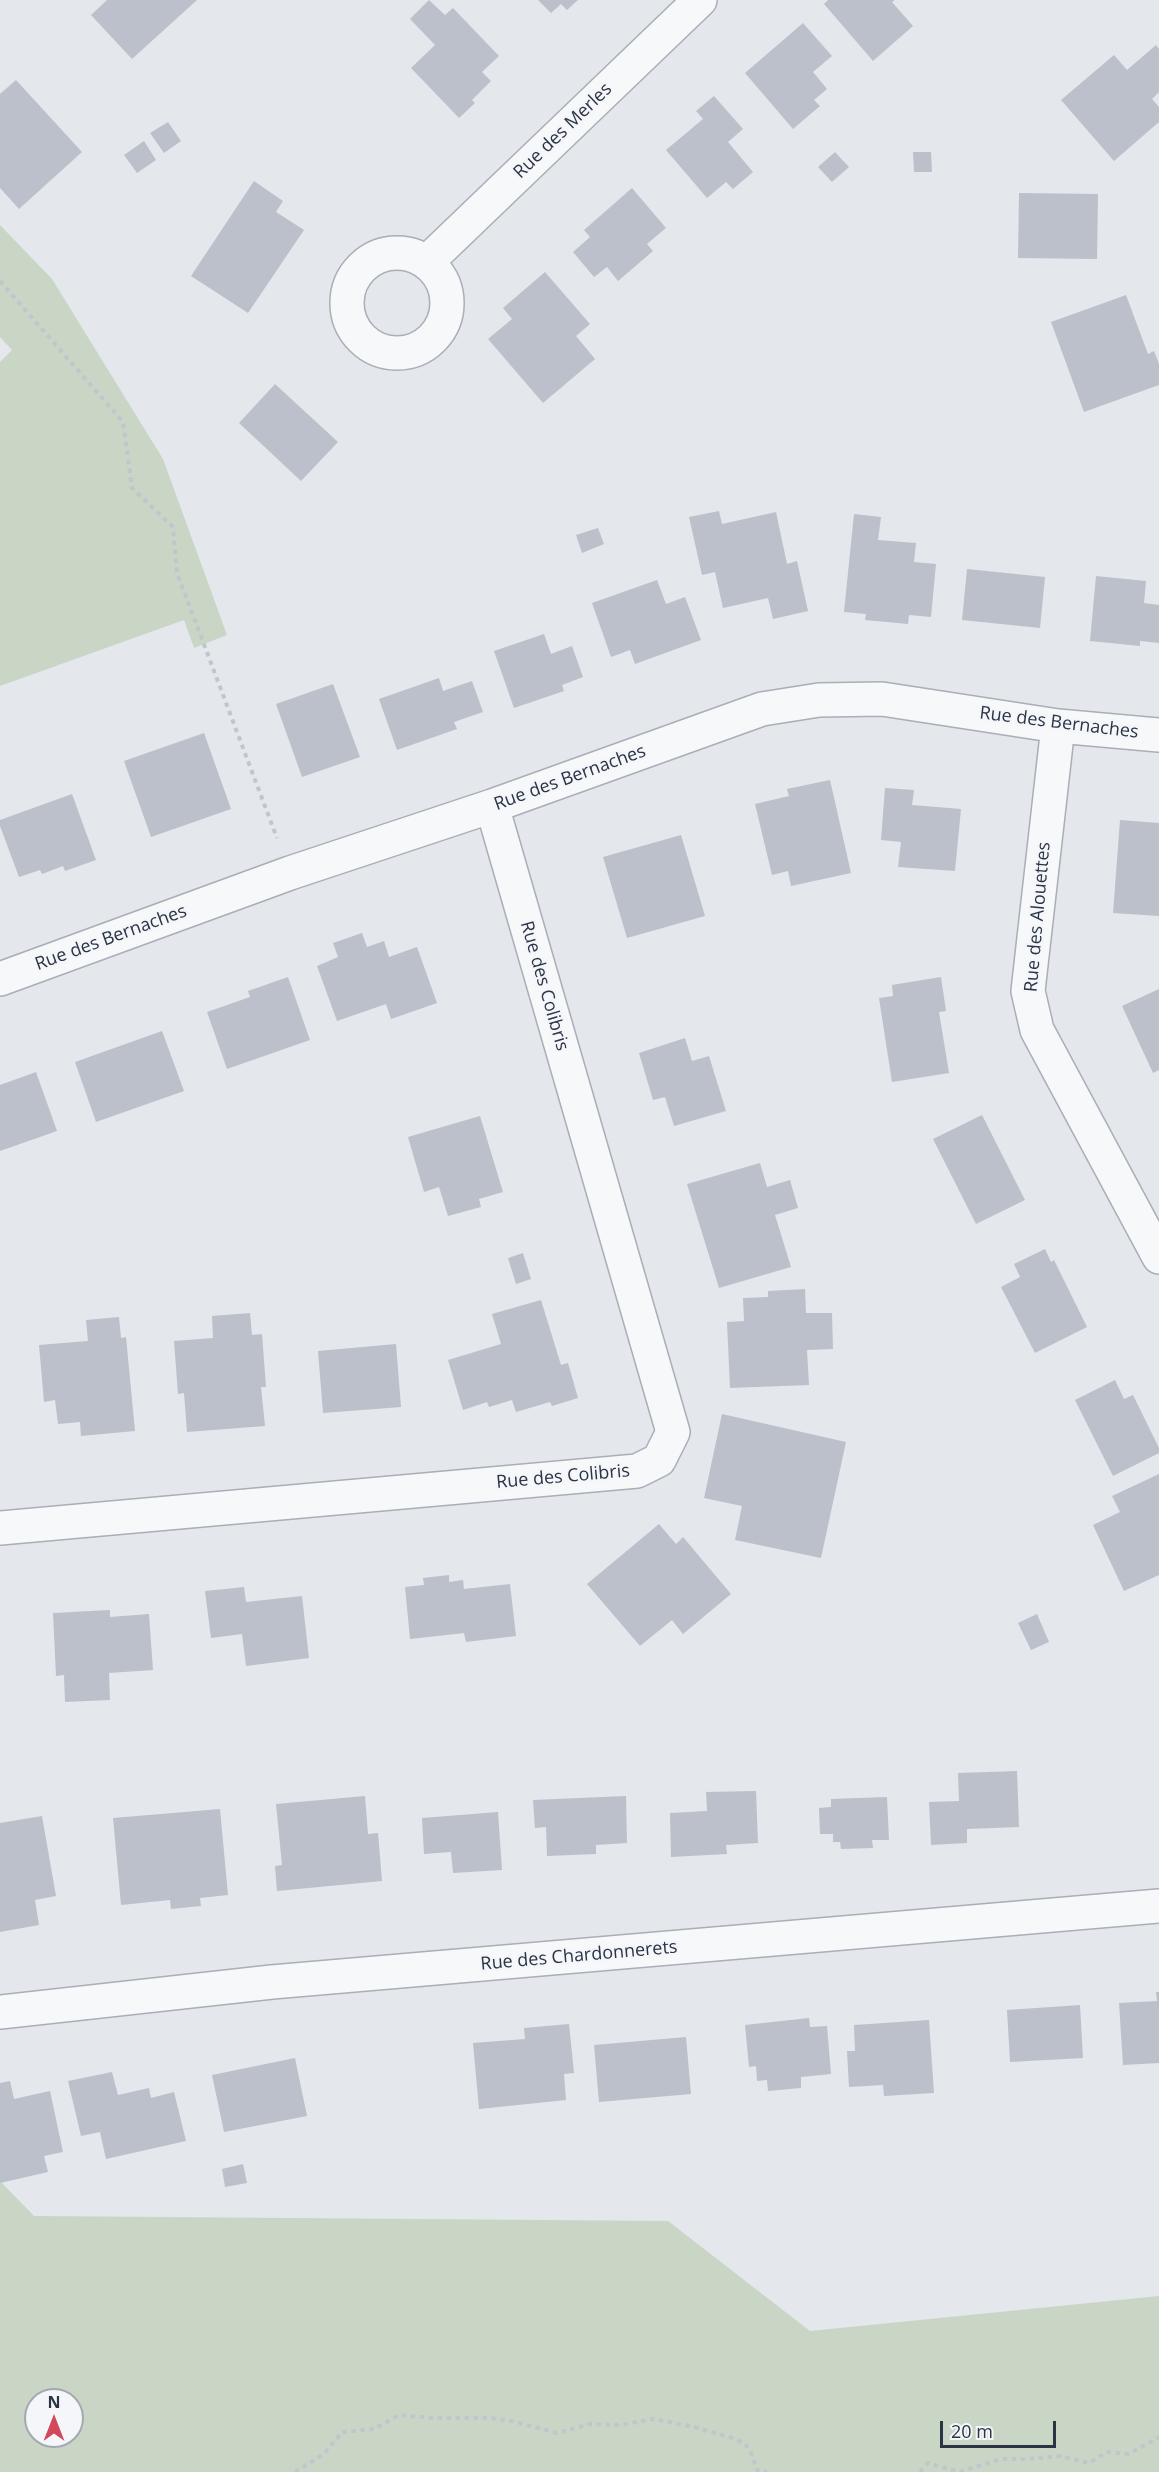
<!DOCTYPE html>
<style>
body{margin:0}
#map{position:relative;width:1159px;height:2472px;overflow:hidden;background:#e4e7ec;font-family:"Open Sans",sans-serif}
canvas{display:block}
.north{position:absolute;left:24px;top:2388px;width:60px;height:60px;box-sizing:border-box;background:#f4f6f9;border:2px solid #a4a8b1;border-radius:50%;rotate:0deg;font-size:16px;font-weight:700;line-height:24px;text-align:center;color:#2b3445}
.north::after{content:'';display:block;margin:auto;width:21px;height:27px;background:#d1495b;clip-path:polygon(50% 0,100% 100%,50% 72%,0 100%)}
.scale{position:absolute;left:940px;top:2421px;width:116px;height:27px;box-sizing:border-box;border:3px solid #2b3445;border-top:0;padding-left:8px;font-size:18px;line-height:21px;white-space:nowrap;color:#2b3445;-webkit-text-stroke:4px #f4f6f9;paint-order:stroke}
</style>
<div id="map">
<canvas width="1159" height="2472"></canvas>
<div class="north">N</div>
<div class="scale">20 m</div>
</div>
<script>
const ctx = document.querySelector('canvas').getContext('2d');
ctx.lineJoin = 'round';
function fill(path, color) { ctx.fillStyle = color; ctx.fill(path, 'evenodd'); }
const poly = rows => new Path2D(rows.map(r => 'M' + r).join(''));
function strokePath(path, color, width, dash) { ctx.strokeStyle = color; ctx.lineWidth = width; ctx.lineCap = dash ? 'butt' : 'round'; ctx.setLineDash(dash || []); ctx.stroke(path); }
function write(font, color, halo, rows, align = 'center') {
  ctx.font = font + ' "Open Sans",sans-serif'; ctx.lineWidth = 5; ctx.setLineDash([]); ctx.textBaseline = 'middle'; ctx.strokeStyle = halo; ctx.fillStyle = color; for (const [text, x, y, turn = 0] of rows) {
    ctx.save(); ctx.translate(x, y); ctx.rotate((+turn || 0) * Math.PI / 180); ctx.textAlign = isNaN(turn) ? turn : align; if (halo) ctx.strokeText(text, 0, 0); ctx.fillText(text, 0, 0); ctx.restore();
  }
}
fill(poly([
 [0,225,52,279,163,459,227,635,194,648,184,620,0,686,0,362,12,350,0,337],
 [0,2181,34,2216,668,2221,810,2331,1159,2296,1159,2472,0,2472],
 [36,2400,72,2400,72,2436,36,2436]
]), '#c9d6c5');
fill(poly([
 [107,0,197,0,132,59,91,15],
 [429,0,445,15,453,8,499,56,482,72,491,81,472,100,475,103,459,118,411,68,435,45,410,19],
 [538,0,578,0,567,10,561,4,551,13],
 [828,0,895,0,892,2,913,26,873,61,824,4],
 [803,23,832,56,813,72,827,89,814,100,820,106,793,129,745,73],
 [1156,45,1159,49,1159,92,1152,99,1159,107,1159,122,1114,161,1061,100,1114,55,1127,70],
 [16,80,82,152,19,209,0,188,0,94],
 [714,96,743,129,728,142,753,172,733,189,726,182,707,198,666,150,703,119,696,111],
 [168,122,181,141,164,153,150,133],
 [144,141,156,160,137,173,124,155],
 [835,152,849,167,832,182,818,167],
 [913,152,931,152,932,172,914,172],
 [254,181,283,201,276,212,304,230,248,313,191,276],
 [632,188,666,228,647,244,653,251,618,281,607,267,594,277,573,252,590,237,584,230],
 [1019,193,1098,194,1097,259,1018,258],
 [545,272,590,324,576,336,595,359,543,403,488,339,512,319,503,308],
 [1126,295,1148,354,1154,351,1159,364,1159,385,1084,412,1051,322],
 [275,384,338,442,301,481,239,423],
 [719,511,722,524,776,512,787,564,797,561,808,611,773,619,768,598,723,608,715,572,702,575,689,517],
 [854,514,881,517,878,540,916,543,914,562,936,564,931,617,909,615,908,624,865,620,866,614,844,612],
 [598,528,604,544,582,553,576,535],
 [967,569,1045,577,1040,628,962,620],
 [1096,576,1146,581,1144,603,1159,605,1159,643,1140,641,1140,646,1090,641],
 [657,580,666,604,685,597,701,640,635,664,630,650,611,657,592,603],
 [544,634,551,654,572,646,583,677,562,685,564,691,514,708,494,651],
 [439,678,443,691,472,681,483,712,454,722,457,729,397,750,379,699],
 [333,684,360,757,302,777,276,704],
 [204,733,231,809,151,837,124,761],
 [830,780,851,873,791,886,788,871,772,875,755,804,789,796,787,789],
 [885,788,914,790,912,805,961,809,955,871,898,867,901,842,881,840],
 [72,794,96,860,65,871,63,866,42,874,40,870,19,877,0,826,0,820],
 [1120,820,1159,823,1159,916,1113,913],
 [681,835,705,916,627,938,603,857],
 [362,933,367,947,384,941,389,957,417,947,437,1003,391,1019,386,1004,337,1021,317,966,338,957,333,943],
 [288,977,310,1040,227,1069,207,1012,250,997,248,991],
 [941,977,946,1011,939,1012,949,1073,892,1082,879,998,893,996,892,985],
 [1159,989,1159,1070,1153,1073,1122,1006],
 [162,1031,184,1091,96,1122,75,1062],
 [685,1038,692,1061,709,1056,726,1111,674,1126,665,1097,653,1100,639,1053],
 [36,1072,57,1131,0,1151,0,1085],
 [982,1115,1025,1200,976,1224,933,1139],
 [480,1116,503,1192,479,1199,481,1207,448,1216,439,1187,424,1192,408,1137],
 [760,1163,767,1187,790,1180,798,1208,775,1215,791,1267,719,1288,687,1184],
 [1045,1249,1051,1262,1054,1260,1087,1327,1035,1353,1001,1287,1020,1277,1014,1264],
 [523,1253,531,1279,516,1284,508,1258],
 [805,1289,806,1313,832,1313,833,1349,807,1350,809,1385,730,1388,727,1322,744,1321,743,1298,768,1297,768,1291],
 [541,1300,561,1365,568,1363,578,1398,552,1406,550,1402,516,1412,512,1400,489,1407,487,1402,463,1410,448,1360,501,1344,492,1314],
 [250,1313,252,1335,262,1334,266,1387,261,1387,265,1426,187,1432,184,1393,178,1394,174,1341,213,1338,212,1316],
 [119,1317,121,1338,126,1337,135,1431,81,1436,80,1422,58,1424,55,1400,44,1402,39,1345,88,1341,86,1320],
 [396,1344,401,1407,323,1413,318,1351],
 [1115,1380,1124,1399,1133,1395,1159,1448,1159,1453,1113,1476,1075,1400],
 [722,1414,846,1442,821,1558,735,1540,742,1506,704,1498],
 [1159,1474,1159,1575,1124,1591,1093,1525,1120,1512,1112,1496],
 [659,1524,676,1544,683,1537,731,1594,683,1634,672,1620,640,1646,587,1584],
 [449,1575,449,1582,463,1580,464,1589,510,1584,516,1636,466,1642,464,1633,410,1639,405,1587,424,1585,423,1578],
 [244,1587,246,1602,302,1596,309,1658,246,1666,242,1634,211,1638,205,1591],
 [110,1610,110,1617,149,1614,153,1670,109,1673,110,1700,65,1702,64,1675,56,1676,53,1613],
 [1037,1614,1049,1642,1031,1650,1018,1623],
 [1017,1771,1019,1827,967,1829,967,1843,931,1845,929,1802,959,1801,958,1773],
 [756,1791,758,1843,726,1845,727,1854,671,1857,670,1813,707,1811,706,1792],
 [365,1796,368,1834,378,1833,382,1881,277,1891,275,1866,282,1865,276,1804],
 [626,1796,627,1843,596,1845,596,1854,547,1856,546,1827,535,1828,533,1800],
 [887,1797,889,1840,872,1840,873,1848,841,1849,840,1842,833,1842,833,1834,820,1834,819,1808,831,1807,831,1799],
 [220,1809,228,1895,200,1898,201,1906,171,1909,170,1900,121,1905,113,1818],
 [498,1812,502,1870,453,1873,451,1852,424,1854,422,1818],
 [42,1816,56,1896,35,1900,39,1925,0,1932,0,1823],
 [1156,1992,1159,1992,1159,2063,1123,2065,1119,2003,1157,2001],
 [1080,2005,1083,2058,1010,2062,1007,2010],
 [809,2018,810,2027,827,2026,831,2074,801,2077,801,2088,768,2091,767,2080,757,2081,756,2066,749,2067,745,2025],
 [929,2020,934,2093,884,2096,883,2085,849,2087,847,2051,855,2051,854,2025],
 [569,2024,574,2073,564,2074,566,2100,479,2109,473,2043,525,2039,524,2028],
 [686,2037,691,2094,599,2102,594,2045],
 [295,2058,307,2116,224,2132,212,2075],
 [112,2072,118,2095,149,2088,151,2098,174,2092,186,2141,106,2159,100,2132,81,2136,68,2081],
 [10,2081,14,2099,50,2091,63,2152,44,2156,48,2172,0,2183,0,2083],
 [243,2164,247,2183,225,2187,222,2169]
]), '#bbc0ca');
const minor = poly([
 '347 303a50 50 0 1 1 100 0a50 50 0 1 1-100 0Z',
 [427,262,700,0],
 [1058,726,1028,991,1037,1030,1159,1257],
 [0,979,290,873,492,806,762,709,819,700,882,699,1058,726,1159,735],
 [0,1528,637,1471,659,1460,673,1432,492,806],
 [0,2012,272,1982,1159,1906]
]);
strokePath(minor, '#a9aeb7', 36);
strokePath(poly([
 [0,281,123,422,132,488,173,527,177,573,277,838],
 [295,2472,324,2454,342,2432,374,2429,399,2415,432,2418,489,2418,512,2421,557,2433,590,2424,621,2425,653,2419,694,2427,733,2438,745,2444,750,2450,757,2470,767,2472],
 [920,2472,928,2463,959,2472,1001,2459,1026,2459,1061,2456,1089,2463,1107,2452,1129,2454,1159,2437]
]), '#c2c5cb', 4, [4.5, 4.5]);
strokePath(minor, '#f7f8fa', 33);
write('18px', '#2b3445', '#f4f6f9', [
 ["Rue des Merles",563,131,-44],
 ["Rue des Bernaches",1059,723,7],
 ["Rue des Bernaches",570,778,-20],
 ["Rue des Alouettes",1038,917,-85],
 ["Rue des Bernaches",111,938,-20],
 ["Rue des Colibris",544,986,74],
 ["Rue des Colibris",563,1477,-5],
 ["Rue des Chardonnerets",579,1956,-5]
]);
</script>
